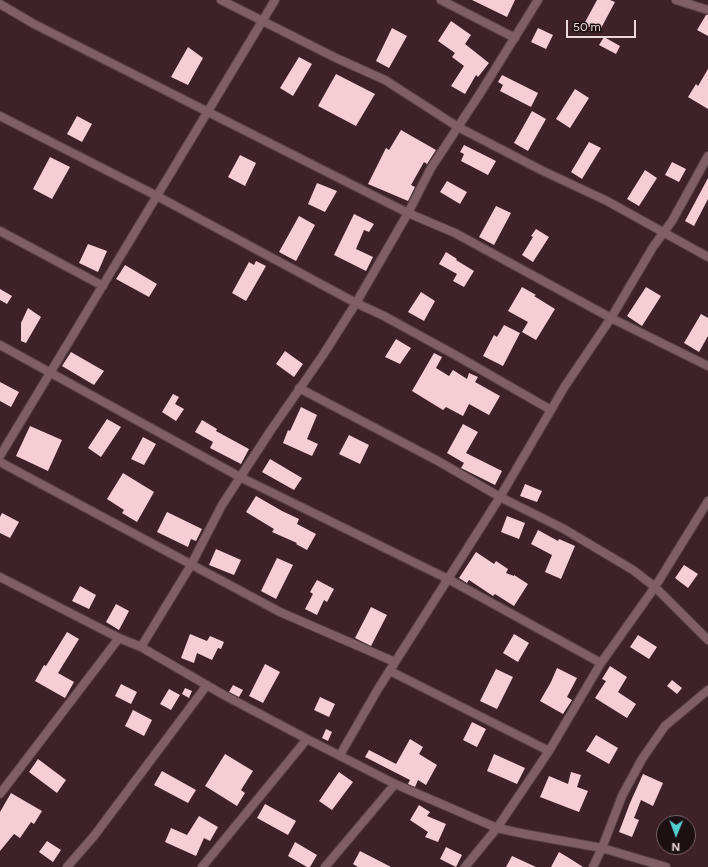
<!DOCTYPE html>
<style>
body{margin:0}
#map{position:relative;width:708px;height:867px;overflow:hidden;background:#3f2229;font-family:Figtree,sans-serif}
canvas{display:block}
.north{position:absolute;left:656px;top:815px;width:40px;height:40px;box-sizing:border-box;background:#1d1013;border:1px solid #706063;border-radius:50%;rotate:181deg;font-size:11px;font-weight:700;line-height:16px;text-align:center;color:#ecd8dc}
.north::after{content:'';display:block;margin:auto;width:14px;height:18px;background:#52cdce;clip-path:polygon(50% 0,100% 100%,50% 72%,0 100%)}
.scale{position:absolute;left:566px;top:20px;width:70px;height:18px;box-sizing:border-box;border:2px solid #ecd8dc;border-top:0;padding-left:5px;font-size:12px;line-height:14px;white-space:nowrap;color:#ecd8dc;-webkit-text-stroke:3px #1d1013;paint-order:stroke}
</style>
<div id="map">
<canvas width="708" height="867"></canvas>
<div class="north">N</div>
<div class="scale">50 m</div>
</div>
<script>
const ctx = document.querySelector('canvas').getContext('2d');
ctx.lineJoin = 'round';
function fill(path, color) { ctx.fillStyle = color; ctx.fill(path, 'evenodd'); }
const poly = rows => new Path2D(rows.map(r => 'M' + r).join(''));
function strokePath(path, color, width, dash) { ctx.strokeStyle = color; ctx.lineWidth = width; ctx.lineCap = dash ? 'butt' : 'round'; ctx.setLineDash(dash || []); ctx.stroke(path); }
fill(poly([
 [472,0,515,0,507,17],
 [597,0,610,0,615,2,599,32,584,24],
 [706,15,708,15,708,36,697,30],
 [451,21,471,35,465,44,489,63,478,77,476,75,465,94,451,86,464,66,452,57,455,53,438,41],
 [392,28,407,36,389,68,376,61],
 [538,28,553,35,546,49,531,42],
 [604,37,620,46,616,54,599,45],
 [188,47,203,58,188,85,171,77],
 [299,57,312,64,293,96,280,88],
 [708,69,708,109,688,97,696,84,698,86],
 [336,74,375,94,356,126,318,106],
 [502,75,538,93,531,107,500,91,503,85,498,82],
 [575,89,589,98,570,128,556,119],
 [532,111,546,119,528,151,514,143],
 [77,116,92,124,82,142,67,134],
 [401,130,436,150,427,164,424,162,411,185,415,187,408,201,368,184,386,148,389,150],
 [589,142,601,148,582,179,571,172],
 [464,145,496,161,488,175,461,161,464,154,460,152],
 [240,155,256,163,245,186,228,177],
 [50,157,70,167,52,199,33,189],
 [672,162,686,169,679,182,665,175],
 [645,170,657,178,639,206,627,199],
 [708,178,708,199,694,226,685,221],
 [447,181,467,192,460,204,440,192],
 [317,183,337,191,325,212,308,204],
 [496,206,511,213,494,245,479,237],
 [354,214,374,224,369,232,364,230,356,249,373,257,366,271,334,255],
 [299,216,315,225,296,261,279,252],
 [536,229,549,237,533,262,522,255,533,237,531,236],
 [88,244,107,251,98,272,79,263],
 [446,252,457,259,456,260,474,271,464,287,453,281,457,274,439,264],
 [256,261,266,266,246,301,232,293,249,262,254,265],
 [125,265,157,284,149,297,116,279],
 [522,287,536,295,534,296,555,309,536,340,522,332,528,322,508,311],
 [646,287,661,296,642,326,627,316],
 [0,289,12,296,7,304,0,300],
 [421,292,435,301,424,321,408,312],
 [28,308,41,317,26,343,21,341,21,323],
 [701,314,708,318,708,336,699,352,684,343],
 [504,325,520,333,503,366,483,356,494,335,497,337],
 [396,339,411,348,400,364,385,357],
 [285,351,303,364,294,377,276,364],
 [71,352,104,371,94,385,62,366],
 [434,353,442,357,436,368,449,376,453,370,467,379,469,373,478,377,475,382,500,396,489,415,469,404,463,416,446,407,443,410,412,391],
 [0,382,19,392,11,407,0,401],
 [173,394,179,397,175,404,184,409,176,421,162,412],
 [301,407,317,415,307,439,318,444,312,456,283,443,288,430,290,431],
 [107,419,121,427,101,457,88,448],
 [202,420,217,429,216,431,249,449,241,464,210,448,213,442,195,432],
 [463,424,478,432,466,453,502,471,495,485,461,468,464,463,447,453],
 [30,426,62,440,48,471,16,456],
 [349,435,369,445,360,464,339,454],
 [143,437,156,444,144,465,131,459],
 [270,459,302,478,294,490,262,472],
 [123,473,154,492,137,522,122,513,124,510,107,499],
 [525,484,542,491,537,502,520,496],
 [256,496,282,511,299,519,297,524,316,534,307,550,296,544,297,543,272,532,274,529,246,512],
 [167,512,202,529,196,541,191,539,188,547,157,532],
 [2,513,19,522,10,538,0,533,0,517],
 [507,516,525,523,519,539,501,532],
 [538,530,558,541,559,539,575,546,561,579,545,572,552,555,531,544],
 [216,549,241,560,234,575,209,565],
 [476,552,494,564,496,561,508,569,506,573,514,576,514,575,528,584,514,606,495,594,493,596,469,580,467,583,459,578],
 [277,558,293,565,276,599,261,591],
 [684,565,698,574,688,588,675,578],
 [317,580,334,589,327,602,324,600,317,615,305,609,313,594,310,592],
 [80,586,96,595,89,609,72,601],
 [116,604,129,611,119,630,106,622],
 [371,607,387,615,371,646,355,638],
 [67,632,79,639,58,673,74,682,65,698,35,681,44,665,46,666],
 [190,634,207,641,210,636,224,642,221,649,218,648,212,660,197,653,194,663,181,658],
 [514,634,529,643,518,662,503,653],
 [638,635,657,647,649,659,630,647],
 [265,664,280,672,263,703,249,696],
 [610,666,627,677,618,692,636,704,627,718,595,698,606,681,602,679],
 [557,668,577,678,567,697,572,700,563,714,540,701,551,682],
 [496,669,513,677,497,709,480,701],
 [672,680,682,688,677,694,667,686],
 [121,684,137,692,131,704,115,696],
 [233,685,243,690,239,697,229,692],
 [185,688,192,691,189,698,182,694],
 [169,689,180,695,171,710,160,704],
 [320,697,335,704,329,717,314,710],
 [133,710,152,720,144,736,125,726],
 [472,722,486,729,477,747,463,740],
 [326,729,332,732,328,741,322,738],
 [596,735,618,748,609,764,586,751],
 [410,739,423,747,419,754,437,765,426,785,418,780,415,787,408,784,410,780,365,757,369,750,396,764],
 [225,754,253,771,241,790,245,793,237,806,205,786],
 [494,754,525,768,517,784,487,771],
 [38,759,66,780,57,793,29,772],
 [162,771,196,790,188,803,154,785],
 [339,772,353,782,332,810,319,801],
 [571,772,581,775,577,787,588,791,579,812,540,797,549,776,568,784],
 [643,774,663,783,653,806,641,800,634,818,639,820,632,837,619,832,630,803],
 [11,793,42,811,34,824,31,822,20,838,14,834,0,851,0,812],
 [265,804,296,821,288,835,257,818],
 [419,805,430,812,427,816,446,824,438,842,425,837,428,832,410,820],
 [199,816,218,827,210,841,204,838,196,856,165,842,171,828,187,835],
 [47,841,61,850,53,862,39,852],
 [295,842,317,855,310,867,307,867,288,856],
 [446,847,462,855,456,867,440,859],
 [360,851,391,867,358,867,353,864],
 [559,852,569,858,583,867,551,867],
 [512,856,536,867,506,867]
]), '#f5ced5');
const street = poly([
 [221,0,336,58,385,80,458,127,541,170,607,201,708,257],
 [441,0,515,38],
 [538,0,479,95,431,168,408,213,455,233,611,318,708,366],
 [676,0,708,10],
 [0,4,34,24,408,213,356,303,323,355,271,430,222,505,191,565,141,647],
 [0,116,157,196,356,303,384,316,457,356,551,410],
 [0,231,103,286],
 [0,345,240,477,448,579,601,663],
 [299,388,438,461,500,497,564,529,633,570,655,587,601,663,549,751,497,828,465,867],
 [0,456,275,0],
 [0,462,280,612,395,662],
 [708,501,655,587,708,640],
 [0,577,119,638,141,647,222,694,307,739,395,784,497,828,525,834,602,848,666,867],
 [390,671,549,751],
 [340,755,378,689,500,497,565,386,611,318,653,247,672,221,708,156],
 [0,794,119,638],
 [67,867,94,836,207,685],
 [202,867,307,739],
 [325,867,395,784],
 [593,867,602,848,622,796,642,759,665,726,708,690]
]);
strokePath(street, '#584047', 10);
strokePath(street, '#805e65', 8);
</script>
